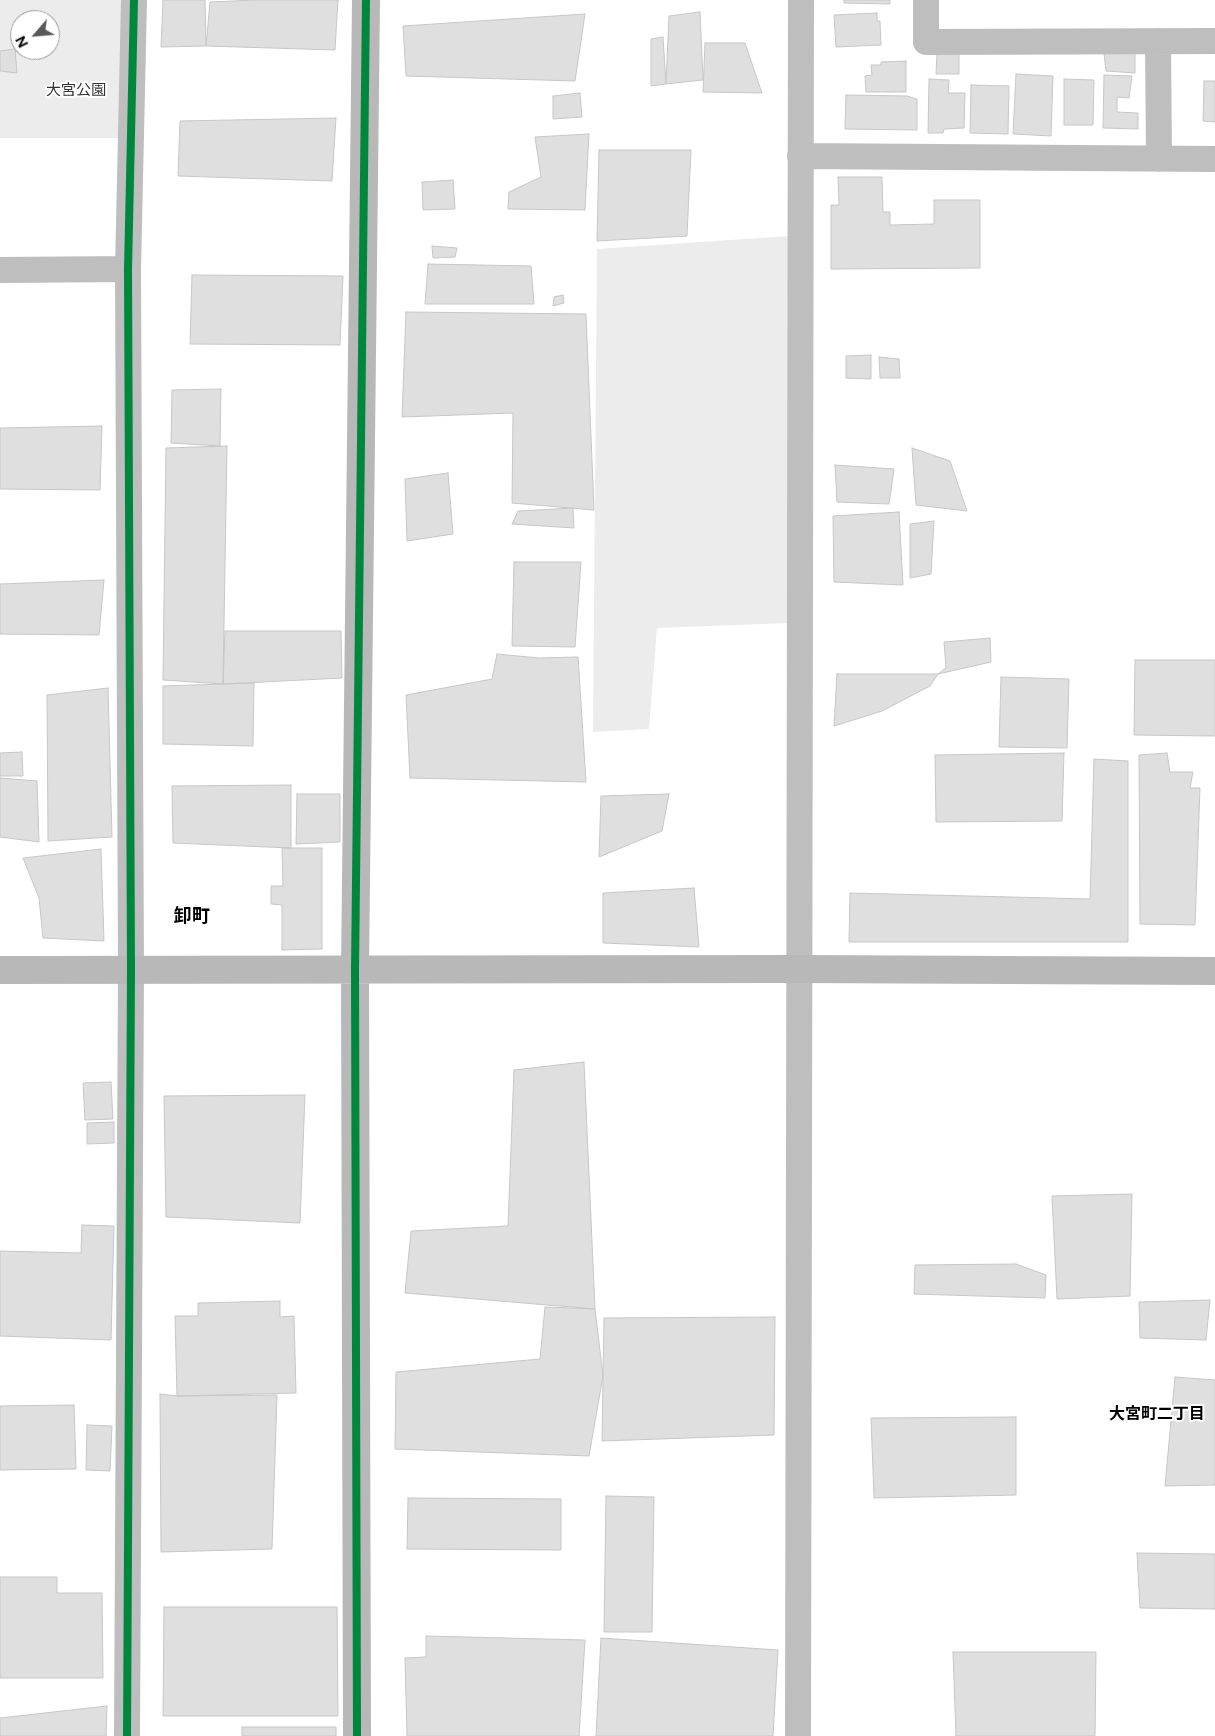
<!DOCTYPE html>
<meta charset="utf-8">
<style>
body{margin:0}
#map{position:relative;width:1215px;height:1736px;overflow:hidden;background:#fff;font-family:Figtree,sans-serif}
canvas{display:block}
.north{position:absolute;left:10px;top:10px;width:50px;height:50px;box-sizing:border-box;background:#fff;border:1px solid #999;border-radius:50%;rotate:243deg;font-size:14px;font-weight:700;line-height:20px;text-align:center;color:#000}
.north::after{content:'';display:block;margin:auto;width:18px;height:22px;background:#595959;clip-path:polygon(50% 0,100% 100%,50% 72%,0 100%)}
</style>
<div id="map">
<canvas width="1215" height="1736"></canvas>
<div class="north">N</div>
</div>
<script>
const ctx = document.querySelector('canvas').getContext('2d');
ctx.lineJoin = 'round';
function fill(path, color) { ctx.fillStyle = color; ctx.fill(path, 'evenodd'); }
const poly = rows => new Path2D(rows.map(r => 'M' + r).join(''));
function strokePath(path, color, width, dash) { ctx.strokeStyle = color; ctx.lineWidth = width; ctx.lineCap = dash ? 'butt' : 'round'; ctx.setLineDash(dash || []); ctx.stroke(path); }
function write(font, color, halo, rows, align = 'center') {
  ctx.font = font + ' Figtree,"Noto Sans JP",sans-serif'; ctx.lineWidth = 4; ctx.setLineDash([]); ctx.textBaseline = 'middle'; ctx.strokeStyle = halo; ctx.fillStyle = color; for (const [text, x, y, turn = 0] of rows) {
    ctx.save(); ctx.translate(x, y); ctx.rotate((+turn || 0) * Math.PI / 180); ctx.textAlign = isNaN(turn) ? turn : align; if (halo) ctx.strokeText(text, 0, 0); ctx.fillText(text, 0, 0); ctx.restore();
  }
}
fill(poly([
 [0,0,125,0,121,138,0,138],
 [20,20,50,20,50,50,20,50],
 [790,236,789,623,657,628,649,729,593,732,597,249]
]), '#ececec');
const building = poly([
 [163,0,205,0,206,46,161,47,163,0],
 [256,0,338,0,335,50,206,46,210,2,256,0],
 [844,0,890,0,890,4,844,3,844,0],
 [700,12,703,80,666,84,669,16,700,12],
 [877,13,877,21,880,21,881,45,836,47,834,15,877,13],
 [585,14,575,81,406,76,403,26,585,14],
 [663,37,666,84,651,86,651,39,663,37],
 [705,43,745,43,762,93,703,92,705,43],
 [15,49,17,73,0,71,0,51,15,49],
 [1135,52,1135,73,1106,71,1104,53,1135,52],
 [937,53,959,54,959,74,936,74,937,53],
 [906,61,906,92,866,92,865,76,872,75,871,65,881,65,881,62,906,61],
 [1016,74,1053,76,1051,136,1013,134,1016,74],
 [1104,75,1132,76,1129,98,1117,97,1117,112,1138,113,1138,129,1103,128,1104,75],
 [929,79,949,80,948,93,965,93,964,128,944,129,943,133,928,133,929,79],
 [1064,79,1094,80,1093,125,1064,125,1064,79],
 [1204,81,1215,81,1215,122,1203,121,1204,81],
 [971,85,1009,86,1008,134,970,133,971,85],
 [580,93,582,117,553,119,553,96,580,93],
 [846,95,907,96,917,99,917,130,845,129,846,95],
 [336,118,332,181,178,176,180,121,336,118],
 [589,134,585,210,508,209,509,192,541,177,535,137,589,134],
 [599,150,691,150,687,236,597,241,599,150],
 [838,177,882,177,883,212,890,212,890,225,934,224,934,200,980,200,980,268,831,269,831,205,839,205,838,177],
 [453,180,455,209,423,210,422,182,453,180],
 [432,246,457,248,455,257,433,258,432,246],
 [428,264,531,266,534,304,425,304,428,264],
 [192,275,343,276,340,345,190,344,192,275],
 [563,295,564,303,553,306,554,297,563,295],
 [406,312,586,314,594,510,512,503,513,413,402,417,406,312],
 [871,355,871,379,846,378,846,356,871,355],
 [879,357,899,359,900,378,880,378,879,357],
 [221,389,220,446,171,443,172,390,221,389],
 [102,426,100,490,0,489,0,428,102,426],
 [227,446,223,684,163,680,166,448,227,446],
 [912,448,950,461,967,511,916,505,912,448],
 [835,465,894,469,889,504,837,502,835,465],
 [448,473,453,534,407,541,405,479,448,473],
 [573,508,574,528,512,524,518,511,573,508],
 [899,512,903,585,834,582,833,516,899,512],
 [934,521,931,574,910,578,910,524,934,521],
 [514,562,581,562,575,647,512,646,514,562],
 [104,580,99,635,0,634,0,584,104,580],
 [225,631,341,631,342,678,223,684,225,631],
 [990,638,991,662,938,674,946,668,944,642,990,638],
 [497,654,539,658,578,657,586,782,410,778,406,695,492,679,497,654],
 [1135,660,1215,660,1215,736,1134,735,1135,660],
 [837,674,938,674,930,686,882,711,834,726,837,674],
 [1001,677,1069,679,1067,748,999,747,1001,677],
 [254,683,253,746,163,744,163,686,254,683],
 [108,688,112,837,48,841,47,695,108,688],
 [22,752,23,776,0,776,0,753,22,752],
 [1064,753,1062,821,936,822,935,755,1064,753],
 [1167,753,1170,772,1193,772,1190,788,1200,788,1195,925,1140,924,1139,755,1167,753],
 [1094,759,1128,761,1128,942,849,942,850,893,1090,899,1094,759],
 [0,778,37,781,39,842,0,837,0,778],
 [291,785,291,848,173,843,172,786,291,785],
 [297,794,340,794,340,842,296,844,297,794],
 [669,794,662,831,599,857,601,796,669,794],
 [282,848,322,848,322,949,282,950,282,905,271,904,271,886,283,886,282,848],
 [101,849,104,941,43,938,39,898,23,858,101,849],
 [694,888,699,947,603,943,603,893,694,888],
 [584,1062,595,1309,405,1293,411,1231,508,1226,514,1070,584,1062],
 [111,1082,113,1119,85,1120,83,1083,111,1082],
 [305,1095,300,1223,166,1217,164,1096,305,1095],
 [114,1122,114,1143,87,1144,87,1123,114,1122],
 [1132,1194,1130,1296,1057,1299,1052,1196,1132,1194],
 [82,1225,114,1226,111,1340,0,1336,0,1251,81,1253,82,1225],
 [1016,1264,1046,1275,1045,1298,914,1294,915,1265,1016,1264],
 [1210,1300,1206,1340,1140,1338,1139,1302,1210,1300],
 [280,1301,280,1317,294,1316,296,1393,177,1396,175,1316,198,1316,198,1303,280,1301],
 [545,1307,595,1309,603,1376,589,1456,395,1449,396,1372,540,1359,545,1307],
 [775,1317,774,1435,602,1441,604,1318,775,1317],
 [1175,1377,1215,1380,1215,1485,1165,1486,1175,1377],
 [160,1394,177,1396,277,1395,272,1549,161,1552,160,1394],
 [74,1405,76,1469,0,1470,0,1406,74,1405],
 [1016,1417,1016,1495,874,1498,871,1418,1016,1417],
 [87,1425,112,1426,110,1471,86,1470,87,1425],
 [606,1496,654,1497,652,1632,604,1632,606,1496],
 [408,1498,561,1499,561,1550,407,1549,408,1498],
 [1137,1553,1215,1554,1215,1609,1140,1608,1137,1553],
 [0,1577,57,1577,57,1593,102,1593,103,1678,0,1678,0,1577],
 [164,1607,337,1607,338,1716,163,1716,164,1607],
 [426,1636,585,1640,579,1736,407,1736,405,1658,426,1657,426,1636],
 [601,1638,778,1650,773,1736,596,1736,601,1638],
 [953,1652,1096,1652,1095,1736,956,1736,953,1652],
 [107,1706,106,1736,0,1736,0,1718,107,1706],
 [242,1727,336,1727,336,1736,242,1736,242,1727]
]);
fill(building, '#dfdfdf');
strokePath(building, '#c7c7c7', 1);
strokePath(poly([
 [926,0,926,42,1215,41],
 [1158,41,1159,159],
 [800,156,1215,159],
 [0,270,128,269],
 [127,1736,131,969,128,269,134,0],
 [798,1736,801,0]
]), '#bebebe', 26);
strokePath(poly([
 [0,970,799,969,1215,971],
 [357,1736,355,969,366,0]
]), '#b8b8b8', 28);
strokePath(poly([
 [127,1736,131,969,128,269,134,0],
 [357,1736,355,969,366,0]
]), '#00873e', 8);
write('15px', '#333', '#fff', [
 ["大宮公園",76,91]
]);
write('bold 16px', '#000', '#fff', [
 ["大宮町二丁目",1157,1414]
]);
write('bold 18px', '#000', '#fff', [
 ["卸町",192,917]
]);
</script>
